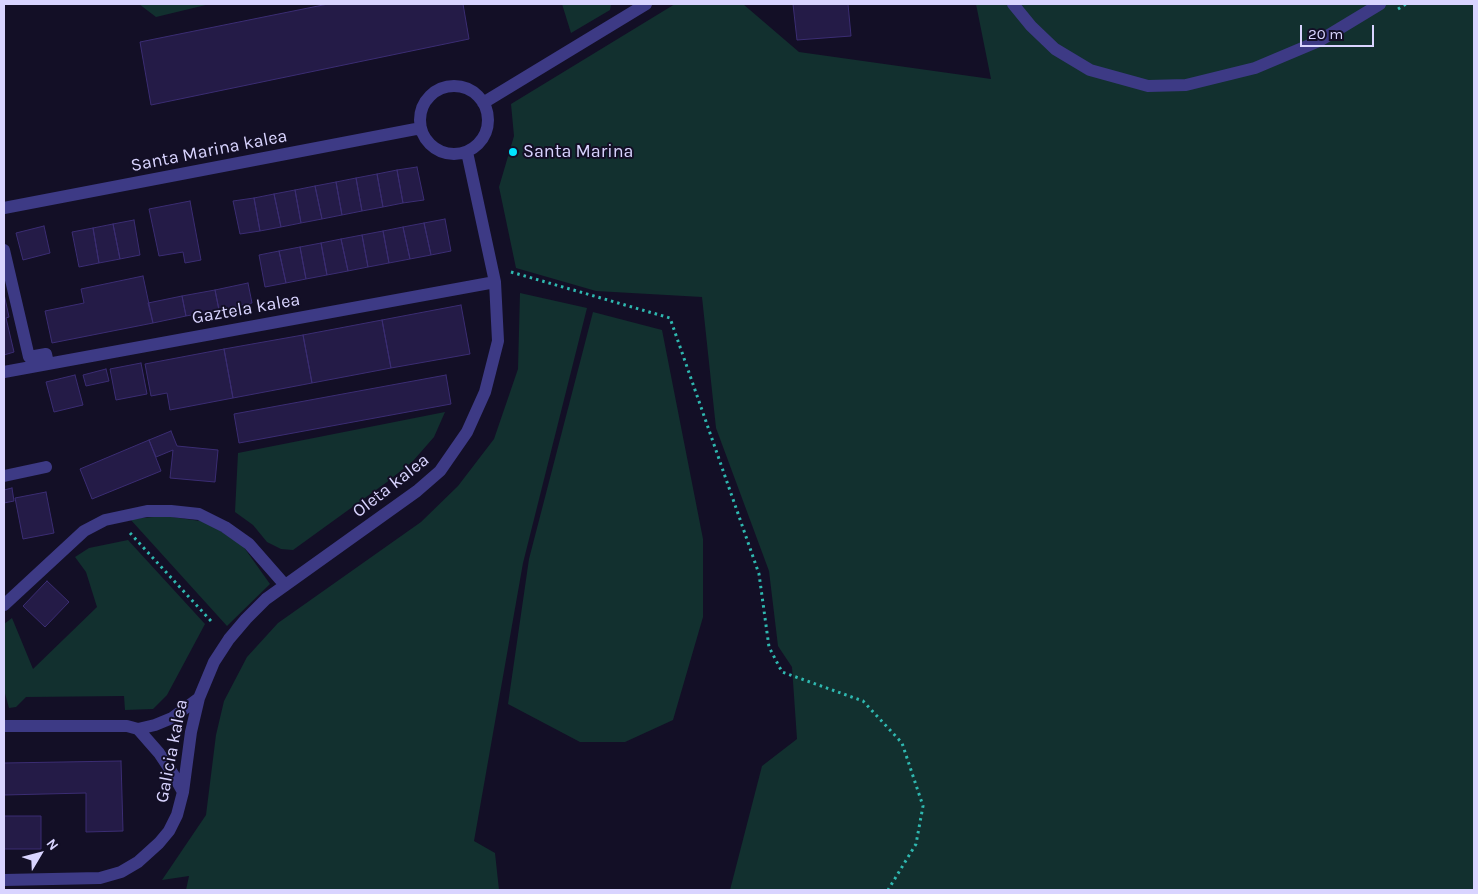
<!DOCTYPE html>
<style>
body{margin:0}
#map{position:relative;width:1478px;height:894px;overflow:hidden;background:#130f26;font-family:Karla,sans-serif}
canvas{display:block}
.frame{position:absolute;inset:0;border:5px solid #d9d4ff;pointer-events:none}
.north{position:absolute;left:15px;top:829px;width:50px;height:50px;-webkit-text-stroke:4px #130f26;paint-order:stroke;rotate:53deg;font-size:14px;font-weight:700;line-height:20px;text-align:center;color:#d9d4ff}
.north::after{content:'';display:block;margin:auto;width:18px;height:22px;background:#d9d4ff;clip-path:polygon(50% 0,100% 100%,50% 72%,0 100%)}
.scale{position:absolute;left:1300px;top:25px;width:74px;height:22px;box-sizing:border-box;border:2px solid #d9d4ff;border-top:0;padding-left:6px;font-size:15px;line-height:18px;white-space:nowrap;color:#d9d4ff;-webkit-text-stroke:4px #130f26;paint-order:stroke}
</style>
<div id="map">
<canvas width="1478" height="894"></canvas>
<div class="frame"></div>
<div class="north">N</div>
<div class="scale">20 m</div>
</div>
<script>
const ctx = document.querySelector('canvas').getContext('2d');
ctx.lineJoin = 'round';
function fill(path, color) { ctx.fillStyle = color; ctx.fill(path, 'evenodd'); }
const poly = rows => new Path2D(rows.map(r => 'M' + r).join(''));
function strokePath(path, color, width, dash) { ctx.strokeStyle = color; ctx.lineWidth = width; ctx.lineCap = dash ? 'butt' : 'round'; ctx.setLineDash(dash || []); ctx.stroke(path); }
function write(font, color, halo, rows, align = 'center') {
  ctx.font = font + ' Karla,sans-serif'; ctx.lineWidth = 4; ctx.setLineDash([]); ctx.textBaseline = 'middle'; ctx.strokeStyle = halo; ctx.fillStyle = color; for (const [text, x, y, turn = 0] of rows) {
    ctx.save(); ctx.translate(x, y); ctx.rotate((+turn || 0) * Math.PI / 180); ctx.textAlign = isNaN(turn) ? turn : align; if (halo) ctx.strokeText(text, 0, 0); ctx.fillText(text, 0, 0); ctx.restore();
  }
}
fill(poly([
 [139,4,210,4,156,17],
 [562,4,611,4,610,10,571,33],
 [675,4,743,4,799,52,991,79,976,4,1474,4,1474,890,730,890,762,766,797,739,792,667,778,646,769,571,716,428,702,297,596,291,516,268,499,187,514,136,511,104],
 [520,293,587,308,523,563,474,841,495,853,499,890,186,890,189,876,162,880,206,815,216,735,224,701,247,657,278,623,421,522,458,486,494,439,518,369],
 [593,312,662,330,703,539,703,617,673,720,625,742,580,742,508,704,529,559],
 [445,412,434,437,413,461,387,482,293,550,281,549,267,542,253,525,235,512,238,453],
 [165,516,207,522,243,546,270,584,227,626,130,519],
 [128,540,205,624,167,695,153,709,125,710,124,696,26,697,16,707,9,708,4,690,4,624,12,618,33,669,97,607,86,572,75,557,89,548]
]), '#12302f');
const building = poly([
 [328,4,463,4,469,39,151,105,140,42,328,4],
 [793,4,848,4,851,36,797,40,793,4],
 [417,167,424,200,403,203,397,170,417,167],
 [397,170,403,203,383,207,377,174,397,170],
 [377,174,383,207,362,211,356,178,377,174],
 [356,178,362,211,342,215,336,182,356,178],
 [336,182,342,215,322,219,315,186,336,182],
 [315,186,322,219,301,223,295,190,315,186],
 [295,190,301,223,281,227,274,194,295,190],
 [274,194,281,227,260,231,254,198,274,194],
 [254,198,260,231,240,234,233,201,254,198],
 [190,201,201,260,185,263,183,252,159,256,149,209,190,201],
 [445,219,451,251,431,255,424,223,445,219],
 [134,220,140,255,120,259,113,224,134,220],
 [424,223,431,255,410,259,403,227,424,223],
 [113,224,120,259,99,263,93,228,113,224],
 [44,226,50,253,23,260,16,233,44,226],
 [403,227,410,259,389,263,383,231,403,227],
 [93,228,99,263,79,267,72,232,93,228],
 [383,231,389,263,368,267,362,235,383,231],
 [362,235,368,267,348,271,341,239,362,235],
 [341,239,348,271,327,275,321,243,341,239],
 [321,243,327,275,306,279,300,247,321,243],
 [300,247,306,279,286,283,279,251,300,247],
 [279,251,286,283,265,287,259,255,279,251],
 [143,276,153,323,52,343,45,311,84,303,81,289,143,276],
 [248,283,252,303,219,310,215,290,248,283],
 [215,290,219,310,186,316,182,296,215,290],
 [4,294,9,317,6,318,14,352,4,355,4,294],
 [182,296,186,316,153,323,148,303,182,296],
 [461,305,470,354,391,368,382,320,461,305],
 [382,320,391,368,312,383,303,335,382,320],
 [303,335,312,383,233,398,224,349,303,335],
 [224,349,233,398,170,410,167,393,151,396,145,364,224,349],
 [141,363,147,394,116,400,110,369,141,363],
 [106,369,109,381,86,386,83,375,106,369],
 [75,375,83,405,54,412,46,382,75,375],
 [446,375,451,404,239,443,234,414,446,375],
 [171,431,177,446,218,450,215,482,170,478,173,450,156,457,149,440,171,431],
 [149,440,161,471,92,499,80,469,149,440],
 [12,488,14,501,4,503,4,490,12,488],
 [46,492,54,533,23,539,15,498,46,492],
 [47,581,69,602,45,627,23,606,47,581],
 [121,761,123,831,86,832,86,793,4,795,4,763,121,761],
 [4,816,41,816,41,849,4,849,4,816]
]);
fill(building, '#241b47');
strokePath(building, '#3b2d73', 1);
strokePath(poly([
 [1398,9,1406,4],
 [511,272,670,318,759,574,769,647,782,672,863,701,902,743,923,806,916,844,888,890],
 [130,533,211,621]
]), '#2fb8b0', 3, [2.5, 4]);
strokePath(poly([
 [1013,4,1031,26,1055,49,1090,70,1148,86,1186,85,1255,68,1319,41,1380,4],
 '420 120a34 34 0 1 1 68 0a34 34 0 1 1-68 0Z',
 [483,103,646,4],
 [4,208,421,128],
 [4,250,29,357,46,354,48,363],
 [4,372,495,282],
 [4,476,46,467],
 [4,605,84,531,105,520,147,511,171,511,199,514,225,527,249,544,285,585],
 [4,726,127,726,138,729,155,725,172,718,199,698],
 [138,729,159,753,173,774,183,792],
 [4,880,100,878,121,872,138,862,159,843,169,831,177,815,183,792,191,732,199,698,214,662,229,639,246,619,266,599,417,491,440,471,467,432,485,392,498,341,495,282,467,152]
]), '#3d3a85', 12);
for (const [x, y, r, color] of [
 [513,152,5,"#00e5ff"]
]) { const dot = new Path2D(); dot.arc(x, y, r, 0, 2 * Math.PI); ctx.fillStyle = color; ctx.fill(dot); strokePath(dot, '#130f26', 2); }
write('18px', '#d9d4ff', '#130f26', [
 ["Santa Marina kalea",209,151,-11],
 ["Gaztela kalea",246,309,-10],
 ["Oleta kalea",391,486,-38],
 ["Galicia kalea",172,751,-79]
]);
write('18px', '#d9d4ff', '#130f26', [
 ["Santa Marina",523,152]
], 'left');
</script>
